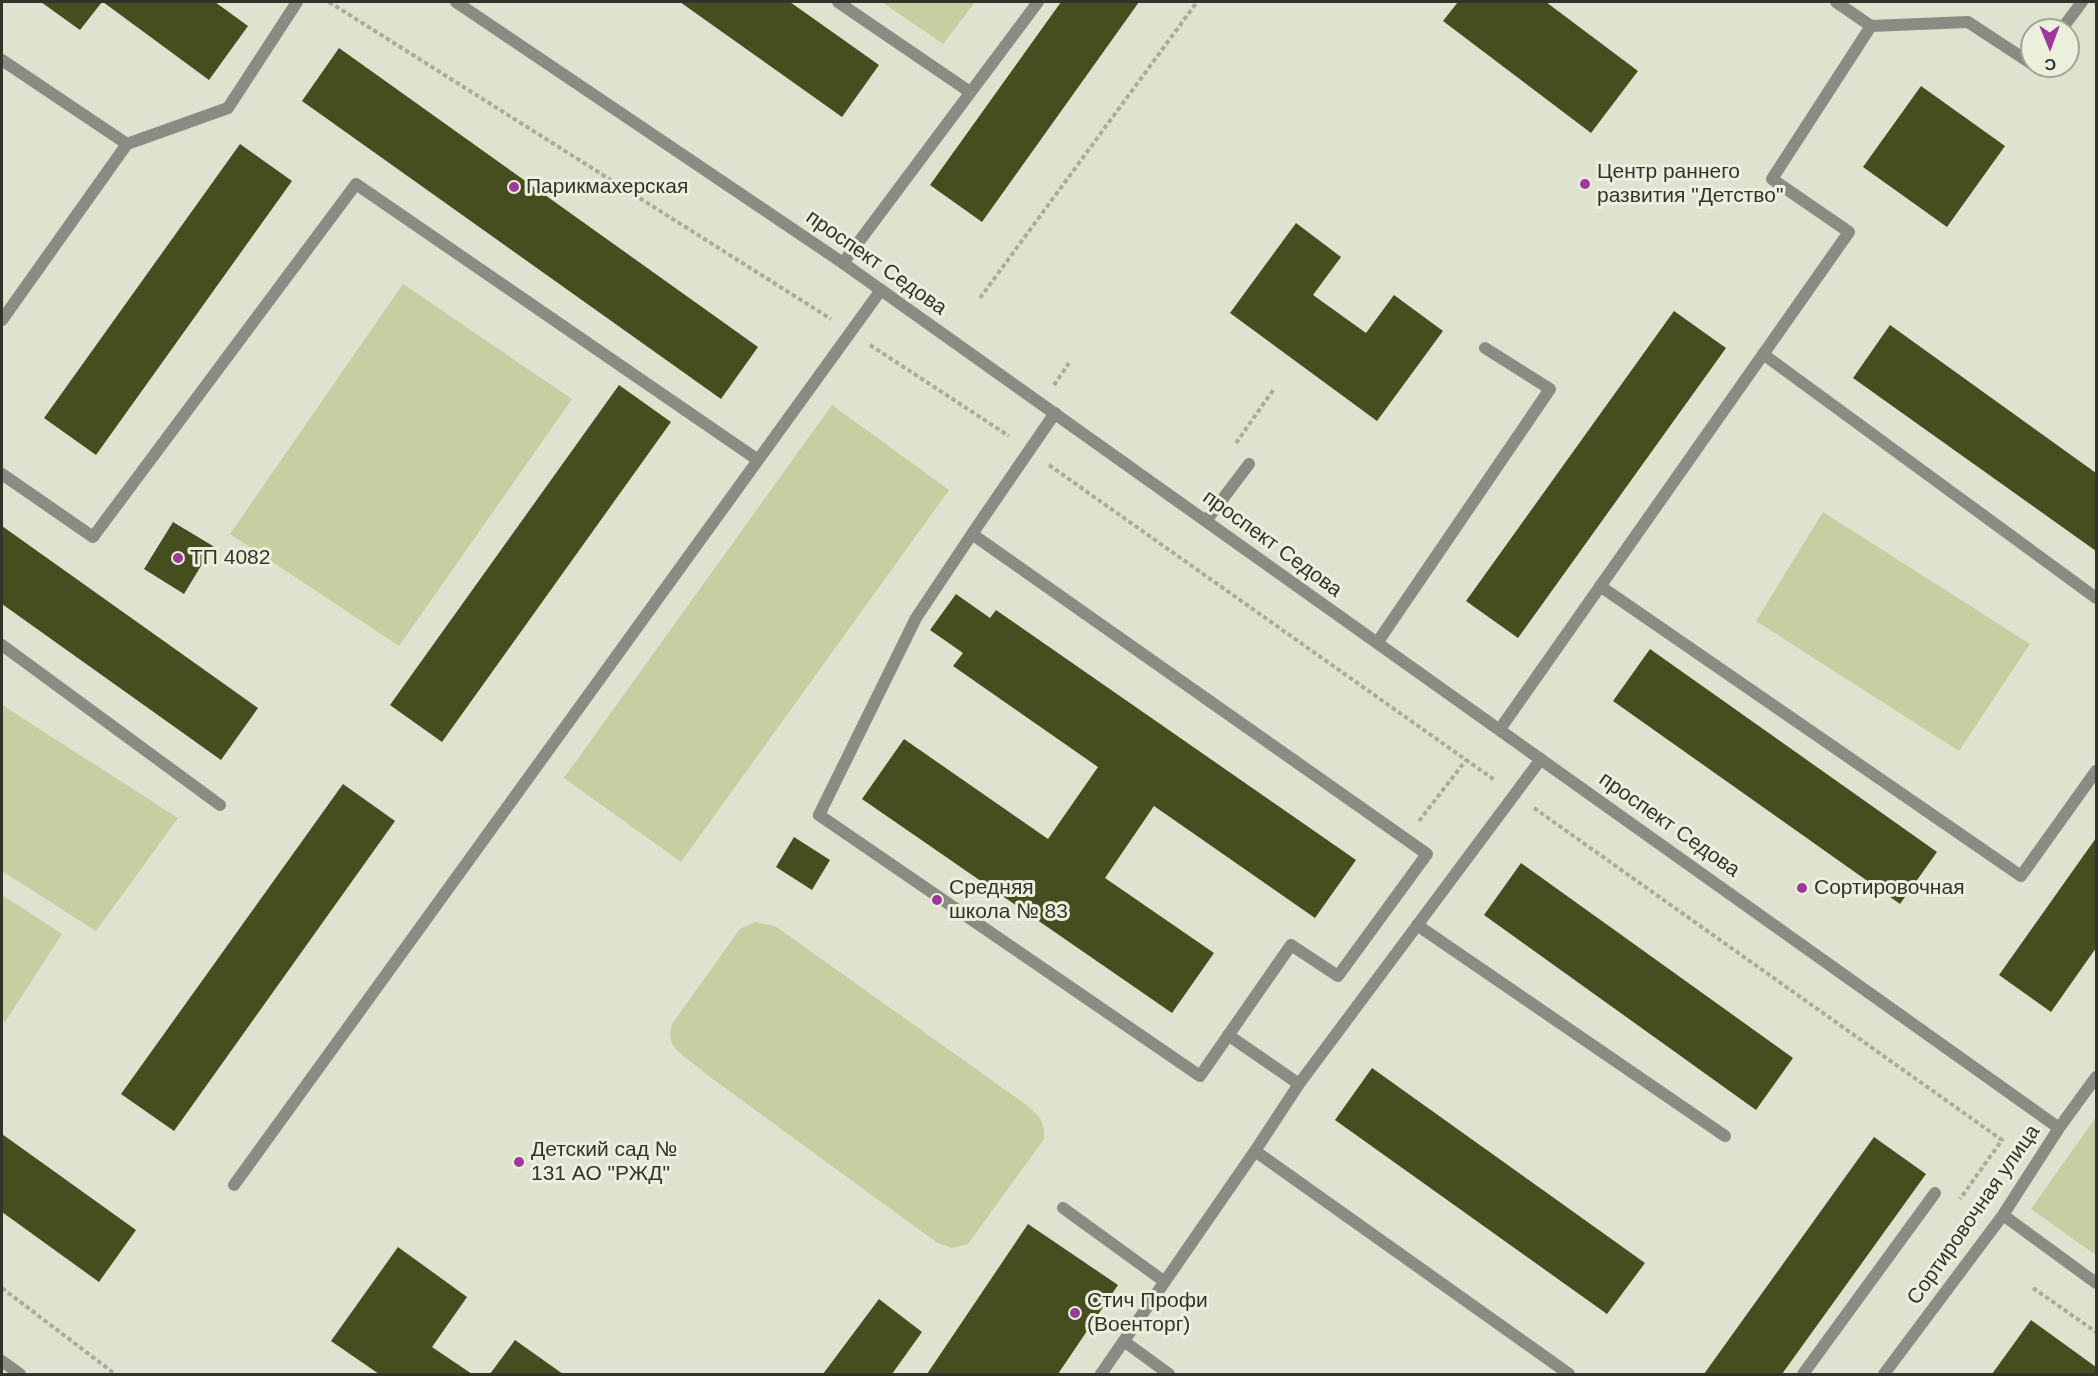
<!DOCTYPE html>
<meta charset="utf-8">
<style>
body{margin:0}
#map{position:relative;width:2098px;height:1376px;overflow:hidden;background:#dee3cf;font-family:Helvetica,sans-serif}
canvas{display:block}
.frame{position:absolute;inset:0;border:3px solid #32342c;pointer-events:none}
.north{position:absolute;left:2020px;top:18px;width:60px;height:60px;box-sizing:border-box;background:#ebf0dc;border:2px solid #a1a596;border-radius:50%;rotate:179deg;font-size:16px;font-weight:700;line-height:24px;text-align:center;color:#32342c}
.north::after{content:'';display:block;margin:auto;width:21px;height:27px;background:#9d389d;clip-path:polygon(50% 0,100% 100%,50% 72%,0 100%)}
</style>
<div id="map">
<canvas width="2098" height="1376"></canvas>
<div class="frame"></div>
<div class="north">С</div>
</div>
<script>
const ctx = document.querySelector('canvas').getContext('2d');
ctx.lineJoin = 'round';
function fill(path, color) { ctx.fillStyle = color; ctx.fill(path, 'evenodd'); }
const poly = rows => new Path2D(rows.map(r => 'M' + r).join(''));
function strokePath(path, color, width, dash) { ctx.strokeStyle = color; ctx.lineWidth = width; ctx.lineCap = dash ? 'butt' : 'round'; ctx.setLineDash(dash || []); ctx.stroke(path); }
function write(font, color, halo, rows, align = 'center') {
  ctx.font = font + ' Helvetica,sans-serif'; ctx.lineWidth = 6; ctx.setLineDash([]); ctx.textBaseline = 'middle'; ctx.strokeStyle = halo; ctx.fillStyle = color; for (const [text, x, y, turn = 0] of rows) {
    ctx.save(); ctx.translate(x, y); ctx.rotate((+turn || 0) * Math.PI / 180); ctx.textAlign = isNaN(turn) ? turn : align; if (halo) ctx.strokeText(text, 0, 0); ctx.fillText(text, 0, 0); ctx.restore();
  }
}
fill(poly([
 [882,2,975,2,943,44],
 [403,284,572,399,399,646,230,534],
 [832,405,949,490,681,862,564,778],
 [1823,512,2030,644,1959,751,1756,621],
 [2,705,178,818,96,931,2,871],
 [2,895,62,934,5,1022,2,1020],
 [755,922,775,926,1028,1106,1040,1118,1044,1129,1044,1139,968,1244,952,1248,936,1242,710,1077,681,1054,672,1044,670,1035,672,1024,740,929],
 [2096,1117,2096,1255,2031,1209]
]), '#c5cfa1');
fill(poly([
 [41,2,102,2,80,30],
 [103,2,215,2,248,26,209,80],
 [680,2,790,2,879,65,842,117],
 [1061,2,1139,2,982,222,930,185],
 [1458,2,1546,2,1638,71,1591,133,1443,21],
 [339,48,758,347,721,399,302,101],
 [1921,86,2005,146,1947,227,1863,167],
 [240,144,292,181,96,455,44,418],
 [1296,223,1341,257,1313,295,1366,333,1394,295,1443,331,1377,421,1230,313],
 [1674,311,1726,348,1518,638,1466,601],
 [1890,325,2096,473,2096,551,1853,378],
 [619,385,671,422,442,742,390,705],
 [173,522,213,546,184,594,144,569],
 [2,526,258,708,221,760,2,604],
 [956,594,990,618,996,610,1356,860,1315,918,1154,806,1105,878,1214,953,1172,1013,862,799,904,739,1048,839,1098,767,953,666,963,653,930,630],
 [1650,649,1937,852,1900,904,1613,701],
 [343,784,395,821,174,1131,121,1094],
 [794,837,830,860,812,890,776,867],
 [2096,838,2096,948,2051,1012,1999,975],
 [1521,863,1793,1058,1756,1110,1484,915],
 [1372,1068,1645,1263,1607,1314,1335,1120],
 [2,1134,136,1230,99,1282,2,1212],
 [1874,1137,1926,1174,1782,1374,1704,1374],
 [1028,1224,1118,1285,1058,1374,927,1374],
 [398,1247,467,1297,432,1347,472,1374,379,1374,331,1341],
 [879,1299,922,1332,892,1374,823,1374],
 [2031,1320,2096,1367,2096,1374,1992,1374],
 [515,1340,563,1374,490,1374]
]), '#454e1e');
strokePath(poly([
 [329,2,831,319],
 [980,298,1197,2],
 [870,345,1009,436],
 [1054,385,1069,363],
 [1236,443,1274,389],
 [1049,465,1496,781],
 [1534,808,2002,1140,1960,1199],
 [1419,821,1466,760],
 [2,1288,115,1374],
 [2033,1288,2096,1332]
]), '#a8ad9c', 4, [4.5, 3]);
strokePath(poly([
 [838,2,970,92],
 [1871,26,1968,22,2032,64],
 [2061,30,2082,2],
 [2,60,127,144],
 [843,263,1038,2],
 [2,320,127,144,228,108,297,2],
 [1763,354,2096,598],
 [2,474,93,537,356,184,758,460],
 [1206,521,1249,464],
 [972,534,916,618,819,815,1200,1076,1291,945,1338,976,1427,854,972,534,1055,413],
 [1600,586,2021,876,2096,771],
 [1377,643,1550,389,1485,348],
 [2,645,220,805],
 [1500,729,1849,232,1772,179,1871,26,1836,2],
 [1541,759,1299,1084,1255,1151,1569,1374],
 [1417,925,1725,1136],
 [1228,1035,1299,1084],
 [234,1185,881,290],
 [1063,1208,1165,1282],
 [1125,1342,1169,1374],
 [2,1361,20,1374],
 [1101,1374,1255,1151],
 [1803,1374,1935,1193]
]), '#8a8c83', 12);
strokePath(poly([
 [456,2,843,263,2059,1128],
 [2003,1215,2096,1283],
 [1884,1374,2003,1215,2059,1128,2096,1077]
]), '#8a8c83', 12);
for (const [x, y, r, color] of [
 [1585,184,6,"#9d389d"],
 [514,187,6,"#9d389d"],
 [178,558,6,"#9d389d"],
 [1802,888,6,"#9d389d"],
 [937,900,6,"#9d389d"],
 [519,1162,6,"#9d389d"],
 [1075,1313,6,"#9d389d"]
]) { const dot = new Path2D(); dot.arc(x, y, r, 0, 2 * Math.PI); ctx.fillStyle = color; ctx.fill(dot); strokePath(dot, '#ebf0dc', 2); }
write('21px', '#32342c', '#ebf0dc', [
 ["Центр раннего",1597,172],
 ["развития \"Детство\"",1597,196],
 ["Парикмахерская",526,187],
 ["ТП 4082",190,558],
 ["Средняя",949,888],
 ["школа № 83",949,912],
 ["Сортировочная",1814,888],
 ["Детский сад №",531,1150],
 ["131 АО \"РЖД\"",531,1174],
 ["Стич Профи",1087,1301],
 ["(Военторг)",1087,1325]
], 'left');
write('21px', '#32342c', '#ebf0dc', [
 ["проспект Седова",876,263,35],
 ["проспект Седова",1272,544,36],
 ["проспект Седова",1669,825,35],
 ["Сортировочная улица",1974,1215,-55]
]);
</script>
